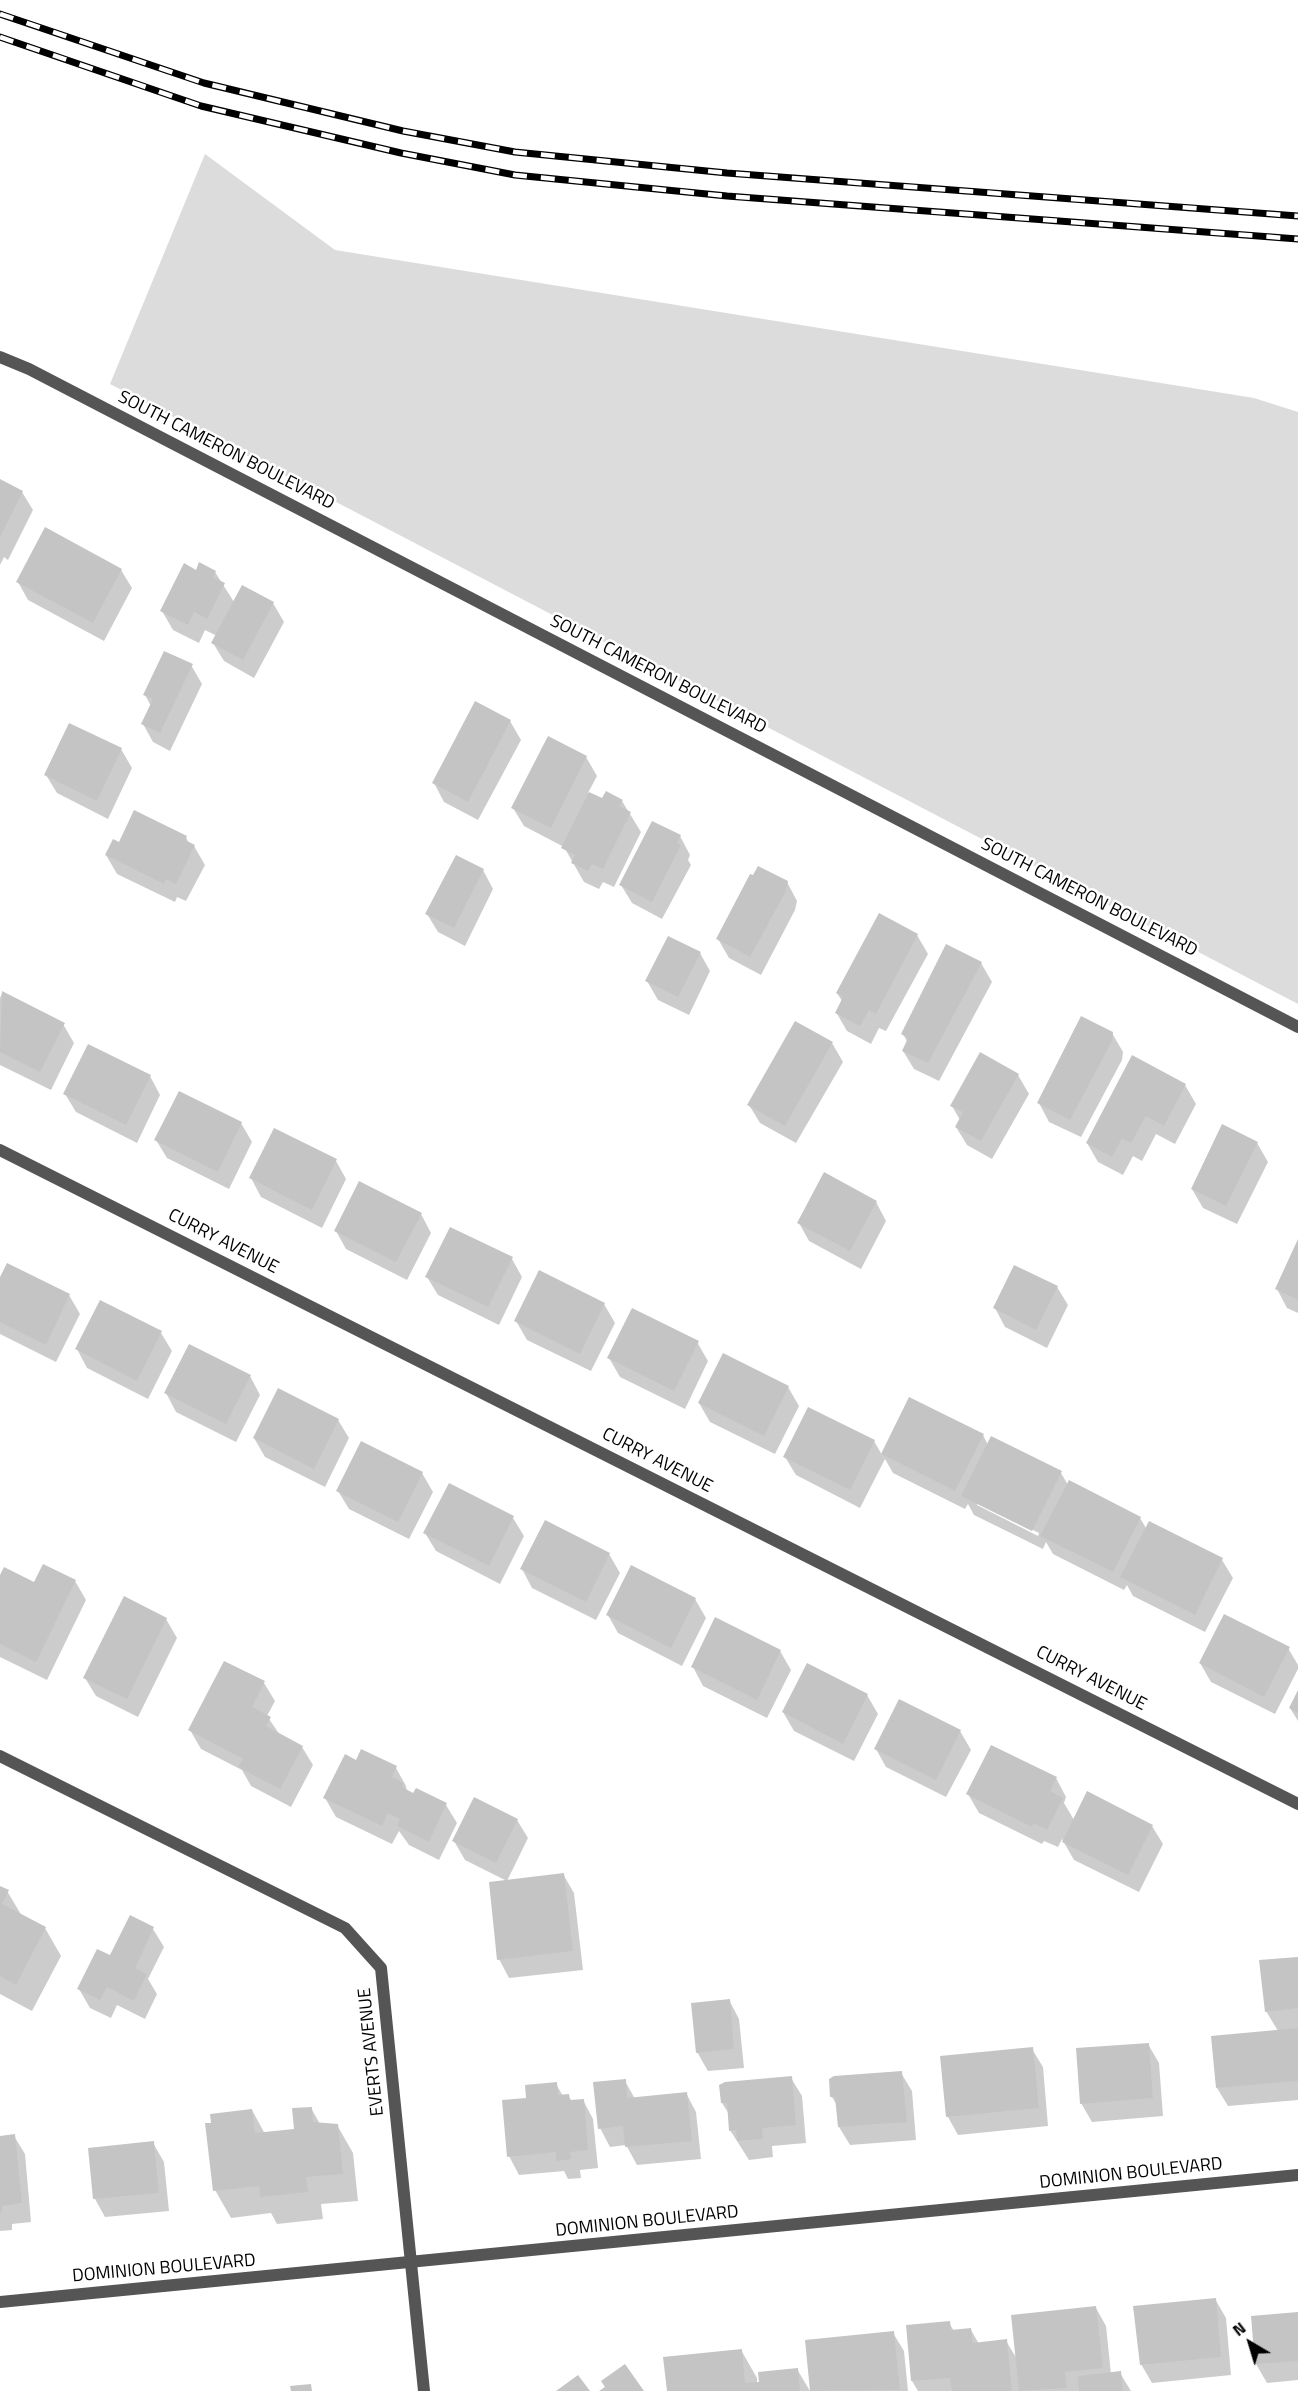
<!DOCTYPE html>
<style>
body{margin:0}
#map{position:relative;width:1298px;height:2391px;overflow:hidden;background:#fff;font-family:"Titillium Web",sans-serif}
canvas{display:block}
.north{position:absolute;left:1220px;top:2313px;width:60px;height:60px;-webkit-text-stroke:4px #fff;paint-order:stroke;rotate:322deg;font-size:16px;font-weight:700;line-height:24px;text-align:center;color:#000}
.north::after{content:'';display:block;margin:auto;width:21px;height:27px;background:#000;clip-path:polygon(50% 0,100% 100%,50% 72%,0 100%)}
</style>
<div id="map">
<canvas width="1298" height="2391"></canvas>
<div class="north">N</div>
</div>
<script>
const ctx = document.querySelector('canvas').getContext('2d');
ctx.lineJoin = 'round';
function fill(path, color) { ctx.fillStyle = color; ctx.fill(path, 'evenodd'); }
const poly = rows => new Path2D(rows.map(r => 'M' + r).join(''));
function strokePath(path, color, width, dash) { ctx.strokeStyle = color; ctx.lineWidth = width; ctx.lineCap = dash ? 'butt' : 'round'; ctx.setLineDash(dash || []); ctx.stroke(path); }
function write(font, color, halo, rows, align = 'center') {
  ctx.font = font + ' "Titillium Web",sans-serif'; ctx.lineWidth = 5; ctx.setLineDash([]); ctx.textBaseline = 'middle'; ctx.strokeStyle = halo; ctx.fillStyle = color; for (const [text, x, y, turn = 0] of rows) {
    ctx.save(); ctx.translate(x, y); ctx.rotate((+turn || 0) * Math.PI / 180); ctx.textAlign = isNaN(turn) ? turn : align; if (halo) ctx.strokeText(text, 0, 0); ctx.fillText(text, 0, 0); ctx.restore();
  }
}
fill(poly([
 [205,154,335,250,1254,398,1298,412,1298,1004,110,384]
]), '#dcdcdc');
fill(poly([
 [0,481,22,492,33,510,8,560,4,557,0,565],
 [121,570,132,588,104,641,28,600,18,582],
 [197,572,215,572,234,602,273,603,284,622,254,678,224,661,213,643,217,636,205,630,199,643,173,630,162,611],
 [191,665,202,684,170,751,153,742,143,724,151,706,145,695],
 [510,721,521,740,478,820,444,802,434,783],
 [121,749,132,768,108,819,57,793,46,775],
 [586,757,597,776,588,793,603,800,622,801,641,832,614,887,603,882,599,889,584,882,564,847,524,826,513,808],
 [680,836,690,855,688,860,691,865,662,919,632,903,621,885],
 [186,837,189,844,194,846,205,865,186,901,177,897,175,902,117,874,106,855,119,844],
 [483,870,493,889,465,946,438,932,427,914],
 [787,882,797,901,795,910,761,975,729,958,718,939],
 [917,935,928,954,886,1031,879,1028,871,1044,847,1031,836,1012,842,1001,837,993],
 [700,953,710,971,689,1015,658,1000,647,981],
 [981,963,992,982,939,1081,914,1069,903,1051,908,1043,903,1034],
 [2,993,63,1024,74,1043,51,1090,0,1065,0,998],
 [1112,1033,1123,1052,1122,1060,1081,1137,1049,1122,1039,1103],
 [832,1043,843,1062,796,1143,760,1123,749,1105],
 [1018,1075,1029,1094,992,1159,967,1145,956,1127,960,1120,952,1106],
 [150,1076,160,1095,137,1143,76,1112,65,1094],
 [1185,1085,1196,1104,1175,1144,1156,1134,1142,1161,1133,1156,1123,1175,1098,1162,1087,1143],
 [241,1123,252,1142,229,1189,167,1158,156,1140],
 [1257,1143,1268,1162,1237,1224,1203,1208,1192,1189],
 [336,1161,346,1179,322,1228,261,1197,251,1178],
 [876,1202,886,1221,861,1269,809,1241,799,1223],
 [421,1214,431,1233,407,1280,346,1249,336,1231],
 [1298,1243,1298,1313,1287,1308,1277,1289],
 [512,1259,522,1277,499,1325,438,1295,427,1277],
 [8,1265,69,1295,80,1314,56,1362,0,1334,0,1281],
 [1057,1287,1068,1305,1047,1348,1005,1327,995,1308],
 [101,1302,161,1333,172,1351,148,1399,87,1368,77,1349],
 [604,1304,615,1323,591,1371,527,1340,516,1321],
 [697,1342,708,1361,685,1409,620,1377,609,1358],
 [250,1376,260,1395,236,1442,176,1412,166,1393],
 [788,1387,799,1406,775,1454,710,1422,699,1403],
 [910,1399,983,1435,988,1445,1061,1473,1068,1485,1140,1518,1146,1528,1222,1560,1233,1578,1205,1632,1133,1596,1127,1585,1124,1590,1053,1554,1046,1542,1043,1549,974,1515,968,1504,965,1509,893,1473,885,1459,860,1508,796,1475,785,1457,874,1441,882,1455],
 [977,1502,1039,1533,1038,1536,977,1505],
 [338,1420,349,1438,325,1487,265,1457,254,1438],
 [422,1473,433,1492,409,1539,349,1509,338,1491],
 [449,1485,513,1518,524,1536,500,1584,436,1551,425,1533],
 [609,1554,620,1573,596,1620,532,1588,522,1569],
 [0,1578,34,1584,75,1581,86,1600,47,1680,0,1657],
 [695,1599,706,1618,682,1666,618,1633,608,1615],
 [166,1619,177,1638,138,1717,96,1696,85,1678],
 [1288,1648,1298,1665,1298,1669,1275,1714,1211,1682,1200,1663],
 [780,1651,791,1670,767,1718,703,1686,693,1667],
 [264,1683,275,1701,267,1716,280,1735,302,1747,313,1765,291,1807,251,1786,242,1770,201,1749,190,1730],
 [1298,1693,1298,1721,1290,1708],
 [867,1695,878,1714,854,1761,794,1731,783,1712],
 [960,1731,971,1750,946,1797,886,1767,876,1749],
 [356,1762,396,1768,406,1786,407,1792,446,1805,457,1823,439,1860,409,1845,399,1831,392,1844,336,1817,325,1798],
 [1056,1778,1066,1797,1064,1803,1074,1820,1152,1826,1163,1844,1139,1892,1074,1860,1062,1839,1058,1847,1044,1841,1042,1844,979,1813,968,1794],
 [517,1820,528,1838,507,1881,465,1860,454,1841],
 [563,1874,574,1893,583,1970,509,1978,499,1959],
 [0,1887,7,1891,22,1916,45,1928,61,1956,32,2011,0,1994],
 [131,1917,153,1929,164,1947,148,1979,157,1994,145,2019,117,2005,111,2018,90,2008,79,1989,110,1957],
 [1298,1958,1298,2100,1228,2106,1217,2088,1278,2031,1266,2011],
 [729,2000,739,2019,744,2068,708,2071,697,2052],
 [1148,2044,1159,2063,1163,2116,1092,2122,1081,2103],
 [1032,2049,1043,2067,1048,2126,958,2135,948,2117,942,2058],
 [901,2073,912,2091,916,2140,850,2145,839,2127,838,2107,832,2097,830,2080],
 [791,2078,802,2096,806,2143,772,2146,773,2157,749,2160,730,2130,729,2114,722,2103],
 [625,2081,635,2099,686,2093,696,2112,701,2159,637,2165,626,2145,610,2147,600,2128],
 [556,2084,563,2096,568,2095,572,2102,583,2100,593,2119,598,2168,580,2170,581,2178,568,2179,564,2171,519,2175,509,2156,528,2099],
 [311,2108,320,2124,337,2125,353,2153,358,2201,321,2204,323,2219,277,2224,271,2213,231,2218,215,2190,252,2110,265,2134,296,2130],
 [14,2136,25,2154,31,2222,12,2224,12,2230,0,2231,0,2137],
 [153,2143,164,2162,169,2211,105,2217,95,2199],
 [1215,2299,1226,2318,1231,2375,1152,2383,1141,2364],
 [1096,2308,1106,2326,1111,2374,1120,2373,1131,2391,918,2391,912,2381,907,2327,949,2323,954,2331,971,2330,979,2344,1006,2341,1017,2359],
 [1298,2313,1298,2380,1267,2383,1256,2364,1252,2318],
 [893,2333,904,2351,908,2391,812,2391,807,2341],
 [741,2350,757,2378,757,2383,797,2369,810,2391,668,2391]
]), '#0003');
fill(poly([
 [0,479,23,491,0,537],
 [45,527,122,569,93,623,16,582],
 [199,562,216,571,213,577,225,583,207,619,194,612,188,625,160,611,184,563,196,570],
 [242,585,274,602,243,660,211,643],
 [164,651,193,664,160,733,141,724,153,699,143,695],
 [475,701,511,720,468,802,432,783],
 [69,723,122,748,97,801,44,775],
 [548,736,587,756,551,828,511,808],
 [606,791,623,800,619,806,631,812,603,869,592,864,588,871,571,863,575,855,561,848,589,792,602,798],
 [134,810,187,836,185,840,195,845,176,884,166,879,164,884,105,855,113,839,119,842],
 [652,821,681,835,677,843,681,845,652,902,619,885],
 [456,855,484,869,454,928,425,914],
 [758,866,788,881,786,891,750,957,716,939,750,874,753,875],
 [879,913,918,934,876,1014,869,1010,860,1026,835,1013,843,997,836,993],
 [668,936,701,952,678,997,645,981],
 [946,944,982,962,928,1063,902,1051,908,1038,901,1034],
 [2,991,65,1023,40,1072,0,1052],
 [1081,1016,1113,1032,1112,1041,1070,1120,1037,1103],
 [795,1021,833,1042,785,1126,747,1105],
 [88,1044,151,1075,126,1125,63,1094],
 [980,1052,1019,1074,981,1141,955,1127,963,1112,950,1106],
 [1132,1055,1186,1084,1164,1126,1146,1116,1131,1143,1122,1138,1112,1157,1086,1143],
 [179,1091,242,1122,218,1172,154,1140],
 [1222,1124,1258,1142,1226,1206,1191,1189],
 [274,1128,337,1159,312,1210,249,1178],
 [824,1172,877,1201,850,1251,797,1223],
 [359,1181,422,1213,396,1262,334,1231],
 [450,1227,513,1257,488,1307,425,1277],
 [1298,1239,1298,1300,1275,1289],
 [7,1263,70,1294,46,1345,0,1322,0,1277],
 [1014,1265,1058,1286,1036,1330,993,1308],
 [539,1270,605,1303,580,1354,514,1321],
 [100,1300,162,1331,137,1381,75,1349],
 [632,1308,699,1341,674,1391,607,1358],
 [189,1344,251,1375,226,1424,164,1393],
 [723,1353,789,1386,764,1436,698,1403],
 [278,1388,339,1419,314,1469,253,1438],
 [909,1397,984,1434,955,1491,881,1454],
 [808,1407,875,1440,850,1490,783,1457],
 [991,1436,1062,1471,1032,1531,961,1496],
 [361,1441,423,1472,398,1522,336,1491],
 [1069,1480,1141,1517,1113,1572,1040,1536],
 [449,1483,514,1516,489,1566,423,1533],
 [545,1520,610,1553,586,1602,520,1569],
 [1149,1521,1223,1558,1195,1615,1120,1577],
 [43,1564,76,1580,36,1662,0,1644,0,1575,4,1567,34,1582],
 [631,1565,696,1598,671,1648,606,1615],
 [124,1596,167,1618,127,1699,83,1678],
 [1224,1614,1290,1647,1264,1697,1199,1663],
 [715,1617,781,1650,757,1700,691,1667],
 [224,1661,265,1681,252,1707,271,1717,266,1726,303,1746,280,1789,238,1767,243,1759,188,1730],
 [807,1663,868,1694,843,1744,782,1712],
 [1298,1690,1298,1713,1289,1708],
 [899,1699,961,1730,936,1780,874,1749],
 [991,1745,1057,1777,1050,1791,1063,1798,1047,1830,1033,1823,1032,1827,966,1794],
 [361,1749,397,1766,392,1777,404,1783,402,1787,413,1793,416,1788,447,1803,429,1842,397,1826,400,1819,388,1813,382,1826,323,1798,345,1754,356,1760],
 [1087,1791,1153,1825,1128,1875,1062,1842],
 [474,1797,518,1819,496,1863,452,1841],
 [564,1873,573,1951,497,1960,489,1882],
 [0,1886,9,1890,2,1904,46,1927,16,1985,0,1976],
 [130,1915,154,1927,135,1968,147,1974,134,2001,107,1987,100,2000,77,1989,97,1949,110,1955],
 [1298,1957,1298,2008,1265,2012,1259,1960],
 [730,1999,734,2049,696,2053,691,2003],
 [1298,2028,1298,2081,1216,2088,1211,2036],
 [1149,2043,1153,2098,1080,2104,1076,2048],
 [1033,2047,1039,2108,946,2117,940,2056],
 [902,2071,907,2122,838,2127,835,2097,830,2097,829,2079,834,2076],
 [792,2076,796,2125,762,2128,763,2139,737,2141,736,2130,729,2131,727,2103,721,2103,719,2085,725,2082],
 [626,2079,627,2098,687,2092,692,2141,625,2147,623,2126,598,2129,593,2082],
 [557,2082,558,2095,569,2094,570,2100,584,2099,588,2150,570,2152,571,2159,556,2161,556,2152,507,2157,502,2100,526,2098,525,2085],
 [312,2107,313,2122,338,2124,343,2174,306,2177,308,2192,260,2197,259,2186,213,2191,205,2123,211,2123,210,2114,252,2109,255,2133,294,2129,292,2108],
 [15,2134,22,2203,2,2206,2,2212,0,2212,0,2136],
 [154,2141,159,2193,93,2199,88,2148],
 [1216,2298,1221,2357,1140,2365,1133,2306],
 [1096,2306,1103,2368,1065,2372,1067,2388,1019,2391,1011,2315],
 [1298,2312,1298,2361,1255,2364,1251,2316],
 [950,2321,951,2330,971,2328,973,2343,1007,2339,1012,2391,952,2391,950,2378,911,2381,906,2325],
 [894,2331,900,2390,810,2391,805,2340],
 [742,2349,745,2383,759,2382,758,2372,798,2368,800,2391,667,2391,663,2357],
 [625,2364,644,2391,599,2391,605,2387,601,2381],
 [1121,2371,1123,2391,1079,2391,1078,2376],
 [578,2375,590,2391,556,2391],
 [311,2384,312,2391,291,2391,290,2386]
]), '#c4c4c4');
strokePath(poly([
 [0,357,29,369,1298,1027],
 [0,1150,1298,1804],
 [0,1756,345,1928,381,1968,424,2391]
]), '#555', 12);
strokePath(poly([
 [0,2302,1298,2175]
]), '#555', 12);
const rail = poly([
 [0,14,204,83,403,131,515,152,727,173,1298,216],
 [0,37,201,106,401,153,515,175,727,196,1298,239]
]);
strokePath(rail, '#000', 7);
strokePath(rail, '#fff', 4.5, [14]);
write('18px', '#000', '#fff', [
 ["SOUTH CAMERON BOULEVARD",226,451,27],
 ["SOUTH CAMERON BOULEVARD",658,675,27],
 ["SOUTH CAMERON BOULEVARD",1089,898,27],
 ["CURRY AVENUE",223,1242,27],
 ["CURRY AVENUE",657,1461,27],
 ["CURRY AVENUE",1091,1679,27],
 ["EVERTS AVENUE",372,2052,-96],
 ["DOMINION BOULEVARD",1131,2174,-6],
 ["DOMINION BOULEVARD",647,2222,-6],
 ["DOMINION BOULEVARD",164,2269,-5]
]);
</script>
